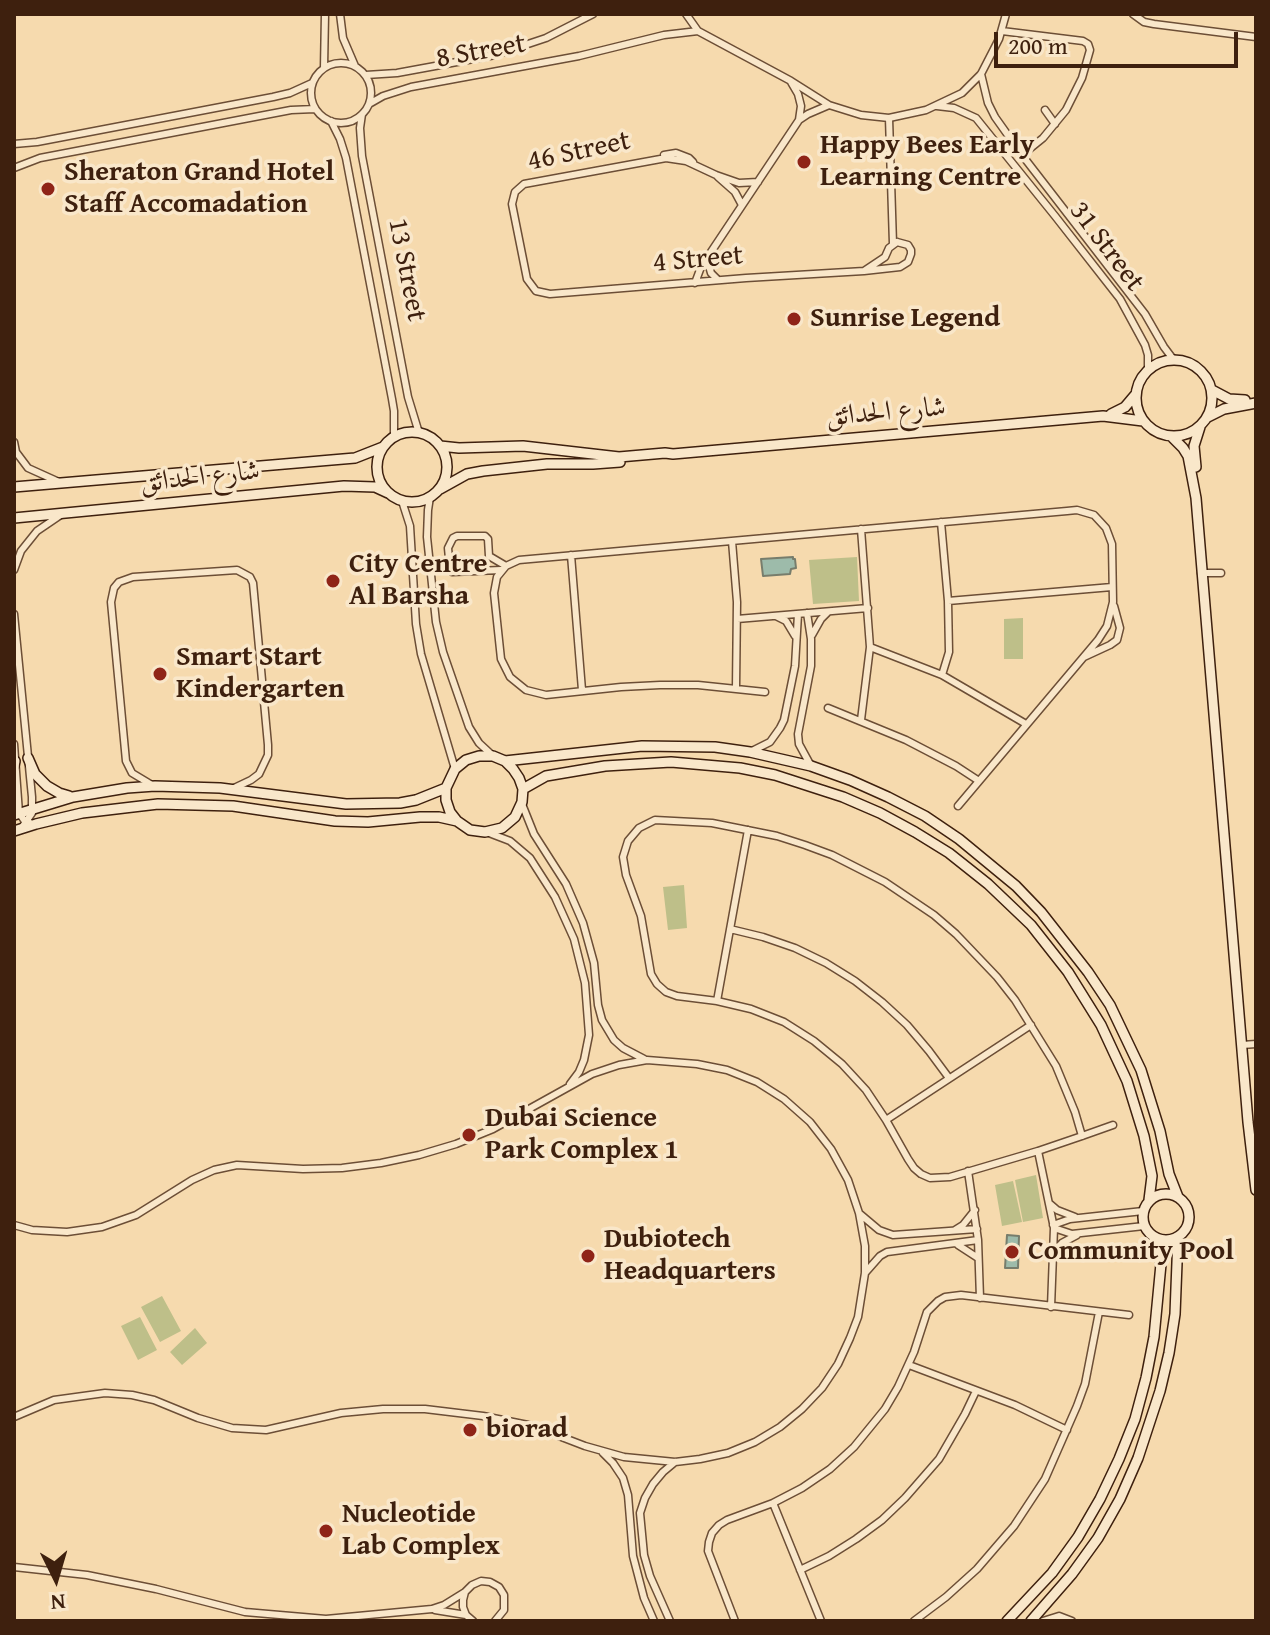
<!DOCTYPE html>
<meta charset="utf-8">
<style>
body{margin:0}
#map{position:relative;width:1270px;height:1635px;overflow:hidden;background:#f6daae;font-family:"Gentium Book Plus",serif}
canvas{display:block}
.frame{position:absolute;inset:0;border:16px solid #3e200e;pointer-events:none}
.north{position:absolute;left:16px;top:1539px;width:80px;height:80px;-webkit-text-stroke:6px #f9e7ca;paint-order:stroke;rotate:175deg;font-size:22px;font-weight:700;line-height:32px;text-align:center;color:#3e200e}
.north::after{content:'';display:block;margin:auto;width:28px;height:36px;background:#3e200e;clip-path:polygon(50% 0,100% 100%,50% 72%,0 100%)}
.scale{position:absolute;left:994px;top:32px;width:244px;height:36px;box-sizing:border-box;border:4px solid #3e200e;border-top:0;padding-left:10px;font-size:24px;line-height:28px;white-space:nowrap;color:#3e200e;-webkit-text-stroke:6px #f9e7ca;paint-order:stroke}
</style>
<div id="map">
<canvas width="1270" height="1635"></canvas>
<div class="frame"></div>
<div class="north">N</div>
<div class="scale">200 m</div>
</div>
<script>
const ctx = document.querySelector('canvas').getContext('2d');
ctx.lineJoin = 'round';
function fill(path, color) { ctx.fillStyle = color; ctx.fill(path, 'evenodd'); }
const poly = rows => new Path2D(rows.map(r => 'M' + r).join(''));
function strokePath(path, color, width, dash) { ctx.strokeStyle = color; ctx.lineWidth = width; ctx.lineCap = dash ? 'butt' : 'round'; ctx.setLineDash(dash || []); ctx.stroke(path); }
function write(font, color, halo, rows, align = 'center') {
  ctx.font = font + ' "Gentium Book Plus",Amiri,serif'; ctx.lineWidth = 7; ctx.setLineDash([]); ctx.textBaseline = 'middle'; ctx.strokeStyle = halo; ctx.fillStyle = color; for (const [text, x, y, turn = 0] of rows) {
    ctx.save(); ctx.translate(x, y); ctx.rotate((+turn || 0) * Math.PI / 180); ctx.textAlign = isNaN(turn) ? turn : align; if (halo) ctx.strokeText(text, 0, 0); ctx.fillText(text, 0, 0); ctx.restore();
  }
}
fill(poly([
 [857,557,859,601,813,604,809,560],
 [1023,618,1023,659,1004,659,1004,619],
 [684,885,687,928,668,930,663,887],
 [1036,1175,1043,1218,1023,1222,1015,1180],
 [1013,1181,1022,1222,1002,1226,995,1185],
 [162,1296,181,1331,160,1342,141,1307],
 [140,1317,157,1350,138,1360,121,1326],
 [195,1328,207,1343,182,1365,170,1352]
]), '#bebf89');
const water = poly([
 [793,557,793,559,795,559,796,568,791,569,790,574,763,576,761,559,793,557],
 [1007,1235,1019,1236,1018,1268,1005,1268,1007,1235]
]);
fill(water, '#9dbbaa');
strokePath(water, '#777d6c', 2);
const street = poly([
 [340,14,343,38,355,66],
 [686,14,698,31,791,81,829,105,861,115,889,118,926,110,962,93,981,74,999,39,1006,14],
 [1133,14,1144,22,1154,24,1256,37],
 [1002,31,1083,41,1088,44,1090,50,1082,78,1066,110,1043,138,1022,155],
 '311 93a30 30 0 1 1 60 0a30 30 0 1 1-60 0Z',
 [324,68,325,14],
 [981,74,988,103,995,117,1022,155,1145,314,1164,347,1173,359],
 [366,75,397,73,495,55,546,38,593,14],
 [791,82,798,94,801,106,799,120],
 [369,104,383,96,411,87,579,56,664,35,698,31],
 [937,106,954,108,976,118,1055,216,1120,299,1145,345,1148,355,1148,369],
 [1045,110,1055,124],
 [362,114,360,128,362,156,408,397,419,433],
 [889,118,893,244],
 [331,121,340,139,346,158,392,399,394,411,394,437],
 [14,144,37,142,273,97,290,93,312,83],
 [664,155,676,153,689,158,693,162],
 [14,168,40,158,291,110,315,109],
 [718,177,735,192,742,205],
 [758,182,739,183,716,175,686,161,666,158,524,184,515,192,512,204,527,279,536,291,550,294,746,278,864,271],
 [897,242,908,245,911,250,911,254,908,262,900,267,864,271,885,257,889,248,897,242],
 [707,259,711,273,718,280],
 [695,283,701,267,799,120,808,114,829,105],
 [14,442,16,452,28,468,59,482],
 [430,497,428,510,427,537,436,622,443,652,469,727,479,743,493,756],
 [402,501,410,526,416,624,421,654,455,769],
 [941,522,948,601,949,652,942,675],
 [732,541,737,602,736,688],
 [571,555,582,690],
 [14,570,21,551,37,531,62,514],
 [501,570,452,572,450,569,448,548,453,538,457,536,485,536,488,539,489,556,506,566],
 [1201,573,1221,573],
 [948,601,1112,587],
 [807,613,811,639,811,666,798,734,799,744,811,766],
 [14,614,32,797,32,813,23,826],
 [776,616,786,621,795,636],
 [737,619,868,608],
 [812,635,821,619,828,612],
 [870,647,942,675,1026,724],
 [1084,657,1110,645,1117,640,1120,628,1114,606],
 [765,692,698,685,660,685,621,687,546,695,526,690,510,677,501,659,494,593,497,577,506,566,519,560,1067,511,1077,510,1094,515,1106,528,1112,544,1113,602,1107,626,1098,640,958,806],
 [828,708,906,740,956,766,979,781],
 [861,720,870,647,861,529],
 [14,744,19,813,24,820,30,823],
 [750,752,770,742,780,728,784,720,795,666,798,614],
 [152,785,132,773,126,761,111,602,114,588,119,582,133,577,237,570,250,577,253,583,268,745,268,755,259,774,251,780,232,789],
 [522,804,534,834,566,884,583,923,594,963,598,1005,602,1020,614,1040,623,1048,644,1059],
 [489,833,510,841,530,858,555,897,574,939,585,983,589,1035,584,1060,579,1072,570,1084],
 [730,929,763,937,795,948,826,963,855,981,882,1002,907,1025,929,1051,949,1078],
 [717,1001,748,830],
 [1242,1045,1256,1044],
 [886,1120,1031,1025],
 [1082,1136,1075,1112,1056,1066,1015,1000,997,977,956,934,934,915,885,882,832,855,805,845,777,836,712,823,655,820,639,828,628,841,623,857,626,875,641,916,651,974,657,984,666,992,677,996,717,1001,751,1009,784,1022,814,1041,842,1064,866,1090,886,1120,908,1159,914,1168,921,1174,930,1178,950,1177,1038,1151,1082,1136,1113,1125],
 [1038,1151,1054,1228,1051,1307],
 [968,1171,978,1240,980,1298],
 [1050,1204,1057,1210,1075,1217],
 [860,1214,879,1230,893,1235,977,1229],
 [14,1225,32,1230,67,1232,102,1227,136,1215,192,1180,214,1170,237,1165,303,1169,342,1168,381,1163,419,1155,456,1144,493,1129,592,1074,619,1065,647,1060,697,1064,727,1070,757,1082,784,1099,810,1122,831,1149,848,1180,859,1213,865,1246,865,1273,858,1317,850,1338,838,1364,822,1388,802,1409,780,1427,755,1442,728,1453,700,1459,675,1462,624,1457,585,1446,533,1426,483,1416,425,1409,383,1409,341,1413,266,1430,232,1428,198,1418,154,1400,132,1395,105,1393,54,1400,14,1417],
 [1053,1225,1070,1219,1143,1211],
 [1054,1228,1072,1234,1144,1226],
 [955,1230,963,1225,975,1210],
 [958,1245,978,1258],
 [1054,1251,1062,1243,1077,1235],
 [865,1273,880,1256,887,1252,978,1240],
 [909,1365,1015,1405,1067,1430],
 [603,1453,613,1463,623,1478,628,1495,633,1556,644,1598,654,1621],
 [773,1503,821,1621],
 [14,1567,87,1575,156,1589,245,1612,326,1619,432,1609,444,1605,465,1592],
 [800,1570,829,1556,856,1539,882,1520,905,1498,939,1459,965,1414,976,1391],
 [435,1610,466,1615],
 [473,1621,466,1615,463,1607,463,1600,465,1592,472,1585,481,1581,490,1582,499,1587,504,1595,504,1610,495,1621],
 [670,1621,650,1576,644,1555,640,1513,645,1498,653,1484,663,1472,675,1462],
 [735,1621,708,1551,709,1542,712,1533,719,1525,727,1520,773,1503,802,1488,830,1469,854,1447,885,1409,898,1387,914,1352,927,1312,938,1301,945,1297,961,1295,1129,1315],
 [914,1621,946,1597,977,1569,1014,1526,1045,1479,1077,1406,1085,1384,1099,1312],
 [1043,1621,1059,1616,1072,1621]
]);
const secondary = poly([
 '1136 398a38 38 0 1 1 76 0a38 38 0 1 1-76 0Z',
 [1212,390,1229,399,1245,400],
 [1111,414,1125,407,1136,394],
 [1208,417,1224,409,1256,403],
 '377 467a35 35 0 1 1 70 0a35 35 0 1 1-70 0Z',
 [1171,436,1183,448,1188,456,1196,498,1248,1122,1256,1190],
 [440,446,459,448,523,446,619,457,665,453,673,454,1103,416,1143,421],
 [1196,467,1194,446,1200,427],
 [14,487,355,458,383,447],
 [440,489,467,474,483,471,547,464,593,464,620,462],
 [14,518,344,486,375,487,388,493],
 [28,758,35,774,47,786,59,793,69,796],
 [505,761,642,746,715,747,750,752,811,766,850,780,888,797,925,816,959,839,1016,886,1041,912,1088,972,1110,1005,1141,1070,1160,1131,1169,1174,1178,1197],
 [14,766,15,761],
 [523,789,546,776,605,766,671,762,740,768,775,775,843,797,880,813,915,832,949,853,988,884,1031,925,1068,972,1101,1025,1127,1081,1144,1136,1152,1176,1149,1200],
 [14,815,73,797,127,788,155,786,220,788,346,804,400,803,416,800,446,788,455,769,466,760,479,756,493,756,505,761,513,769,519,778,523,789,522,802,515,817,502,828,485,832,470,830,457,821,450,812,446,800,446,788],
 [14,831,36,824,82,813,158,804,233,806,335,821,368,822,420,817,439,817,457,821],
 '1143 1217a23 23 0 1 1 46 0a23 23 0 1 1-46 0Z',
 [1007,1621,1052,1573,1078,1537,1100,1499,1119,1459,1135,1419,1146,1378,1154,1337,1161,1264,1157,1238],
 [1031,1621,1072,1574,1098,1538,1120,1499,1138,1458,1160,1391,1169,1353,1175,1314,1178,1237]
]);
strokePath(street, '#6c4e36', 9);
strokePath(secondary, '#3e200e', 12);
strokePath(street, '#f9e7ca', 6);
strokePath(secondary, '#f9e7ca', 9);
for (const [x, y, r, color] of [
 [804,162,8,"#8f2418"],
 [48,189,8,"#8f2418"],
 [794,319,8,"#8f2418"],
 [333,581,8,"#8f2418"],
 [160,674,8,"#8f2418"],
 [469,1135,8,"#8f2418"],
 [1012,1252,8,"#8f2418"],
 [588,1256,8,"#8f2418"],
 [470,1430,8,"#8f2418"],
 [326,1531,8,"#8f2418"]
]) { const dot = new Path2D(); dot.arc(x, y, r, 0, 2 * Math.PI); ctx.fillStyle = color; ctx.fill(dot); strokePath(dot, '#f9e7ca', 3); }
write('28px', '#3e200e', '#f9e7ca', [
 ["8 Street",481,52,-10],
 ["46 Street",579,152,-12],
 ["31 Street",1106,247,53],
 ["4 Street",698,260,-5],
 ["13 Street",406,270,79],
 ["شارع الحدائق",886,413,-5],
 ["شارع الحدائق",200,478,-6]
]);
write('bold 28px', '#3e200e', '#f9e7ca', [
 ["Happy Bees Early",820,146],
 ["Learning Centre",820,178],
 ["Sheraton Grand Hotel",64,173],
 ["Staff Accomadation",64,205],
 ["Sunrise Legend",810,319],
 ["City Centre",349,565],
 ["Al Barsha",349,597],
 ["Smart Start",176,658],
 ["Kindergarten",176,690],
 ["Dubai Science",485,1119],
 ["Park Complex 1",485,1151],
 ["Dubiotech",604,1240],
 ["Headquarters",604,1272],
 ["Community Pool",1028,1252],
 ["biorad",486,1430],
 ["Nucleotide",342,1515],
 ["Lab Complex",342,1547]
], 'left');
</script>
